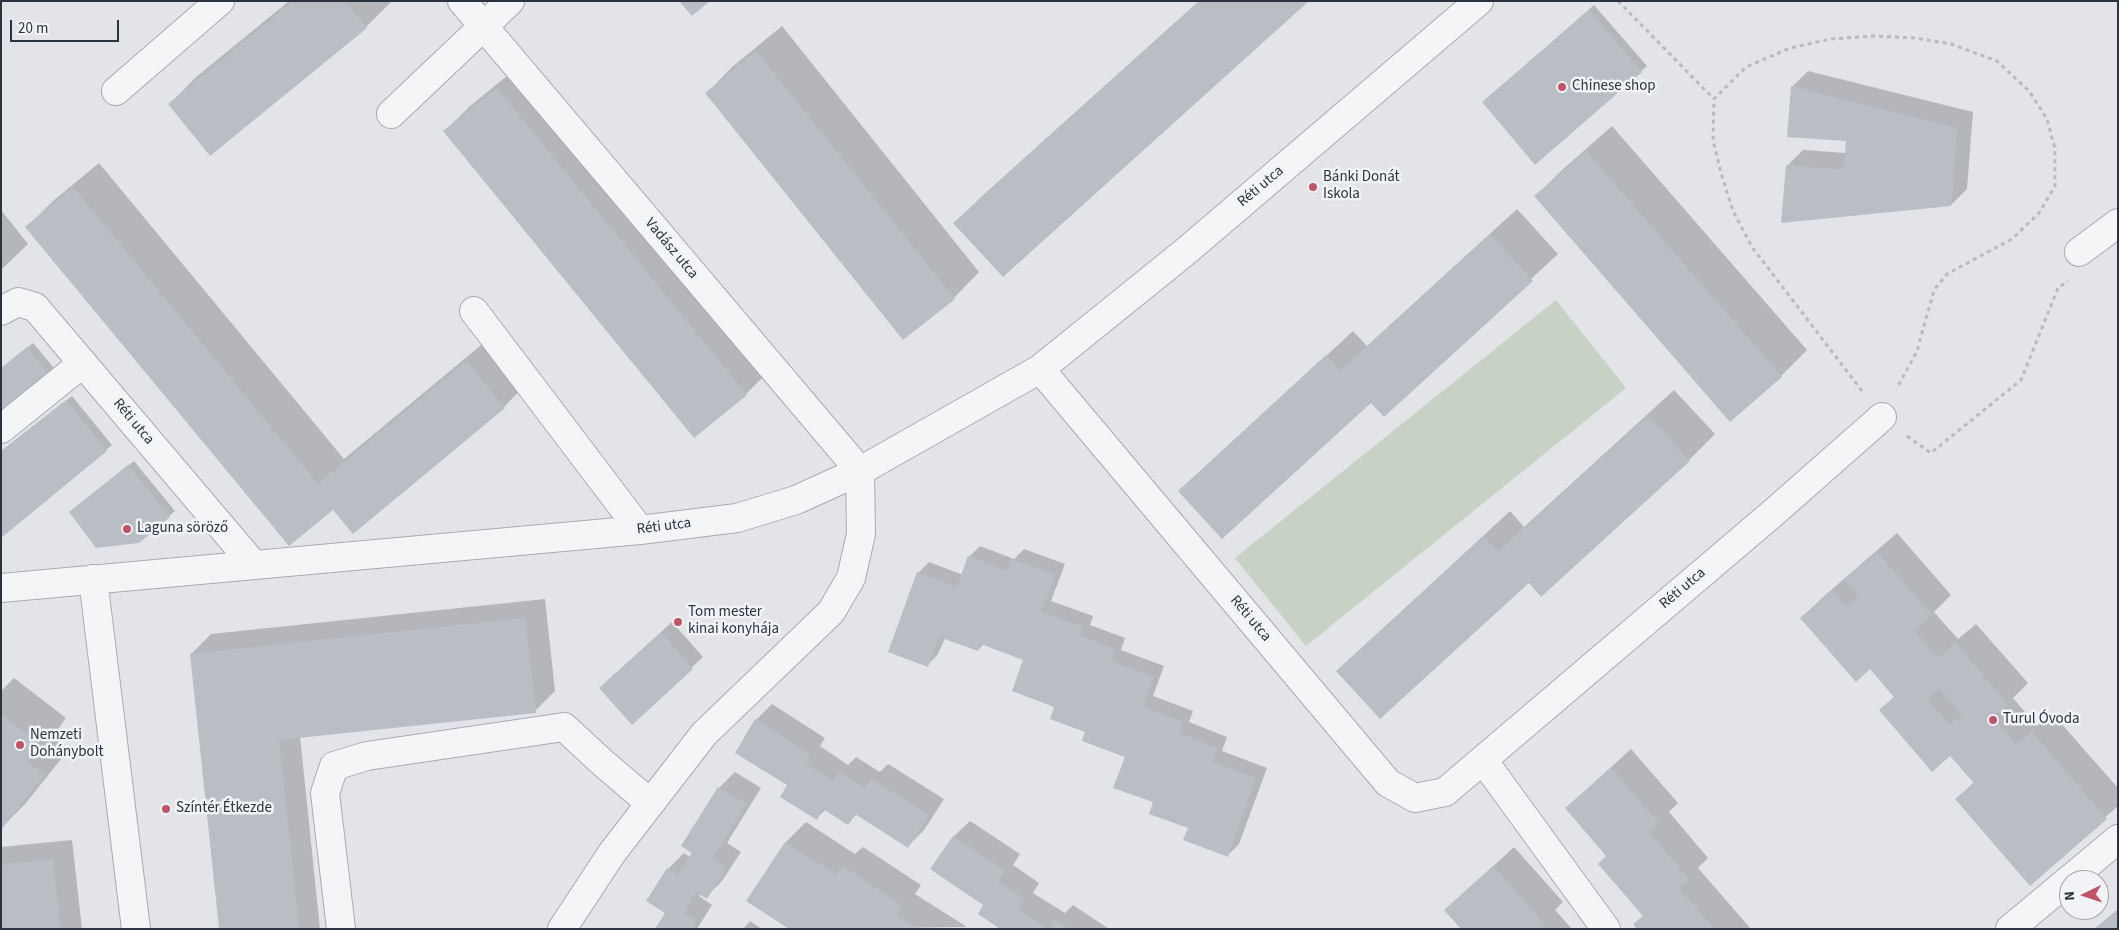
<!DOCTYPE html>
<meta charset="utf-8">
<style>
body{margin:0}
#map{position:relative;width:2119px;height:930px;overflow:hidden;background:#e2e4e8;font-family:"Source Sans 3",sans-serif}
canvas{display:block}
.frame{position:absolute;inset:0;border:2px solid #2c333e;pointer-events:none}
.north{position:absolute;left:2059px;top:870px;width:50px;height:50px;box-sizing:border-box;background:#f1f3f6;border:1px solid #a2a6ac;border-radius:50%;rotate:266deg;font-size:14px;font-weight:700;line-height:20px;text-align:center;color:#2c333e}
.north::after{content:'';display:block;margin:auto;width:18px;height:22px;background:#bf5567;clip-path:polygon(50% 0,100% 100%,50% 72%,0 100%)}
.scale{position:absolute;left:10px;top:20px;width:109px;height:22px;box-sizing:border-box;border:2px solid #2c333e;border-top:0;padding-left:6px;font-size:15px;line-height:18px;white-space:nowrap;color:#2c333e;-webkit-text-stroke:4px #f1f3f6;paint-order:stroke}
</style>
<div id="map">
<canvas width="2119" height="930"></canvas>
<div class="frame"></div>
<div class="north">N</div>
<div class="scale">20 m</div>
</div>
<script>
const ctx = document.querySelector('canvas').getContext('2d');
ctx.lineJoin = 'round';
function fill(path, color) { ctx.fillStyle = color; ctx.fill(path, 'evenodd'); }
const poly = rows => new Path2D(rows.map(r => 'M' + r).join(''));
function strokePath(path, color, width, dash) { ctx.strokeStyle = color; ctx.lineWidth = width; ctx.lineCap = dash ? 'butt' : 'round'; ctx.setLineDash(dash || []); ctx.stroke(path); }
function write(font, color, halo, rows, align = 'center') {
  ctx.font = font + ' "Source Sans 3",sans-serif'; ctx.lineWidth = 5; ctx.setLineDash([]); ctx.textBaseline = 'middle'; ctx.strokeStyle = halo; ctx.fillStyle = color; for (const [text, x, y, turn = 0] of rows) {
    ctx.save(); ctx.translate(x, y); ctx.rotate((+turn || 0) * Math.PI / 180); ctx.textAlign = isNaN(turn) ? turn : align; if (halo) ctx.strokeText(text, 0, 0); ctx.fillText(text, 0, 0); ctx.restore();
  }
}
fill(poly([
 [1556,300,1626,388,1306,646,1235,558]
]), '#c7d1c4');
fill(poly([
 [289,1,392,1,366,27,210,154,170,104,195,78],
 [1199,1,1307,1,955,223,981,197],
 [1594,5,1647,66,1535,163,1489,97],
 [782,26,979,272,954,298,707,93,732,67],
 [523,63,772,368,746,394,694,437,445,131,470,106],
 [1808,71,1973,112,1967,189,1951,205,1787,166,1803,150,1846,153,1847,140,1792,87],
 [1612,126,1807,350,1781,376,1730,420,1536,196,1561,171],
 [99,163,344,459,492,336,529,381,504,407,333,508,27,227,53,201],
 [1517,209,1558,254,1384,415,1371,402,1180,491,1353,331,1367,346],
 [1,210,28,244,1,270],
 [33,343,54,368,1,412,1,369],
 [1674,390,1715,434,1689,460,1529,581,1337,671,1510,511,1524,527],
 [72,396,112,445,106,450,1,452],
 [134,461,175,511,139,542,76,507],
 [1897,533,1951,595,1934,612,1958,639,1976,624,2028,683,2013,698,2037,726,2052,713,2118,788,2118,806,2030,884,1957,799,1974,782,1950,754,1880,710,1895,696,1871,668,1802,618,1822,598],
 [980,546,1014,559,1024,549,1065,564,1051,601,1093,616,1090,625,1125,638,1121,650,1164,666,1153,696,1193,711,1189,722,1227,737,1222,751,1267,768,1239,844,1228,855,1155,802,1126,756,1056,706,1025,659,984,644,978,650,945,638,938,654,928,665,918,573,929,562,963,575,969,557],
 [545,599,555,691,535,711,300,736,320,929,220,929,191,654,211,634],
 [672,622,703,657,632,723,612,677],
 [14,678,66,718,53,736,69,749,26,803,1,828,1,691],
 [772,704,825,738,820,746,848,765,856,757,880,772,888,764,944,799,924,830,908,846,857,814,848,823,826,809,817,818,788,785,756,720],
 [1631,749,1678,803,1669,812,1708,858,1698,868,1751,929,1639,929,1644,915,1607,856,1566,808],
 [735,772,761,788,727,843,741,852,722,881,706,897,701,894,699,896,712,905,697,929,656,929,666,912,668,869,684,853,690,857,719,788],
 [970,821,1020,854,1013,865,1039,883,1033,893,1065,913,1073,905,1109,929,1002,929,985,905,932,869,954,836],
 [806,822,855,854,863,847,921,885,915,894,967,927,812,929,809,927,807,929,791,929,786,842],
 [72,840,82,929,1,929,1,847],
 [1514,847,1563,902,1555,910,1572,929,1462,929,1446,910],
 [750,921,762,929,743,929]
]), '#0003');
fill(poly([
 [293,1,345,1,367,28,210,156,168,104],
 [679,1,710,1,692,16],
 [1200,1,1309,1,1003,277,953,223],
 [1589,10,1642,72,1535,165,1482,102],
 [756,51,955,299,903,340,705,93],
 [1791,86,1957,128,1951,206,1781,223,1786,165,1844,170,1846,141,1787,137],
 [497,88,747,395,694,438,443,131],
 [1586,151,1782,377,1730,422,1534,196],
 [73,187,318,484,466,361,505,408,353,534,333,510,289,546,25,227],
 [1490,234,1533,281,1384,417,1371,403,1222,539,1178,491,1326,355,1340,371],
 [27,347,49,375,1,414,1,368],
 [66,400,107,451,1,538,1,451],
 [1648,415,1690,461,1541,597,1529,583,1380,719,1336,671,1484,536,1498,552],
 [128,465,170,517,139,543,96,548,69,512],
 [1877,552,1932,615,1914,631,1938,658,1955,643,2008,704,1993,718,2016,745,2032,732,2107,819,2030,886,1955,799,1974,783,1950,756,1932,772,1879,710,1894,697,1870,669,1856,682,1800,618,1832,590,1847,607,1859,596,1844,580],
 [1939,688,1962,715,1950,725,1927,699],
 [968,556,1007,571,1012,559,1055,575,1041,612,1083,627,1080,636,1115,649,1111,661,1154,677,1143,707,1183,722,1179,733,1217,748,1212,762,1256,778,1228,857,1183,840,1188,828,1149,814,1153,802,1113,788,1125,757,1082,741,1085,732,1050,719,1054,707,1012,691,1023,660,981,644,978,651,939,637,928,667,888,652,917,572,957,587],
 [525,618,536,713,279,740,299,929,219,929,190,654],
 [661,632,693,669,632,725,599,688],
 [1,714,41,745,28,762,44,775,1,830],
 [755,719,810,754,805,763,833,781,839,772,865,788,871,779,929,815,908,848,855,814,848,825,823,809,817,820,780,797,787,785,735,753],
 [1611,768,1659,823,1649,832,1689,879,1679,888,1714,929,1637,929,1633,924,1643,916,1598,864,1606,856,1565,808],
 [718,787,746,804,712,859,726,868,707,899,696,892,684,913,697,921,692,929,655,929,665,913,646,901,667,868,678,875,692,853,681,846],
 [953,836,1005,871,998,881,1024,900,1018,909,1048,929,1000,929,978,914,983,905,930,869],
 [785,842,836,875,842,866,902,905,896,915,918,929,810,929,807,927,806,929,789,929,746,901],
 [53,859,60,929,1,929,1,865],
 [1493,866,1544,923,1538,929,1461,929,1444,910],
 [2118,909,2118,929,2094,929],
 [1056,920,1070,929,1051,929]
]), '#b9bec5');
const minor = poly([
 [462,1,860,471,861,534,851,578,831,612,704,734,612,853,562,929],
 [116,91,220,1],
 [391,114,510,1],
 [2079,252,2118,223],
 [1,311,18,302,35,307,254,565],
 [474,311,640,530],
 [1040,369,1388,783,1415,798,1445,792,1773,513,1882,417],
 [1,429,83,363],
 [93,579,136,929],
 [1,588,640,530,737,518,796,500,860,471,1040,369,1185,252,1479,1],
 [1483,760,1606,929],
 [341,929,325,793,334,766,367,756,564,727,603,763,650,803],
 [2010,929,2118,839]
]);
strokePath(minor, '#a8abb2', 30);
strokePath(poly([
 [1618,1,1714,99],
 [1862,391,1752,247,1733,211,1721,173,1713,140,1714,99,1746,67,1790,48,1831,39,1873,36,1915,38,1951,44,1997,61,2029,91,2047,119,2055,149,2055,186,2039,213,2012,239,1947,274,1934,290,1917,351,1897,388],
 [1907,436,1931,453,2021,380,2058,288,2068,281]
]), '#b8bbc0', 3, [4, 4]);
strokePath(minor, '#f4f5f7', 28);
for (const [x, y, r, color] of [
 [1562,87,5,"#bf5567"],
 [1313,187,5,"#bf5567"],
 [127,529,5,"#bf5567"],
 [678,622,5,"#bf5567"],
 [1993,720,5,"#bf5567"],
 [20,745,5,"#bf5567"],
 [166,809,5,"#bf5567"]
]) { const dot = new Path2D(); dot.arc(x, y, r, 0, 2 * Math.PI); ctx.fillStyle = color; ctx.fill(dot); strokePath(dot, '#f1f3f6', 2); }
write('15px', '#2c333e', '#f1f3f6', [
 ["Chinese shop",1572,87],
 ["Bánki Donát",1323,178],
 ["Iskola",1323,195],
 ["Laguna söröző",137,529],
 ["Tom mester",688,613],
 ["kinai konyhája",688,630],
 ["Turul Óvoda",2003,720],
 ["Nemzeti",30,736],
 ["Dohánybolt",30,753],
 ["Színtér Étkezde",176,809]
], 'left');
write('15px', '#2c333e', '#f1f3f6', [
 ["Réti utca",1261,187,-40],
 ["Vadász utca",671,249,50],
 ["Réti utca",133,422,50],
 ["Réti utca",664,527,-7],
 ["Réti utca",1683,589,-40],
 ["Réti utca",1250,619,50]
]);
</script>
